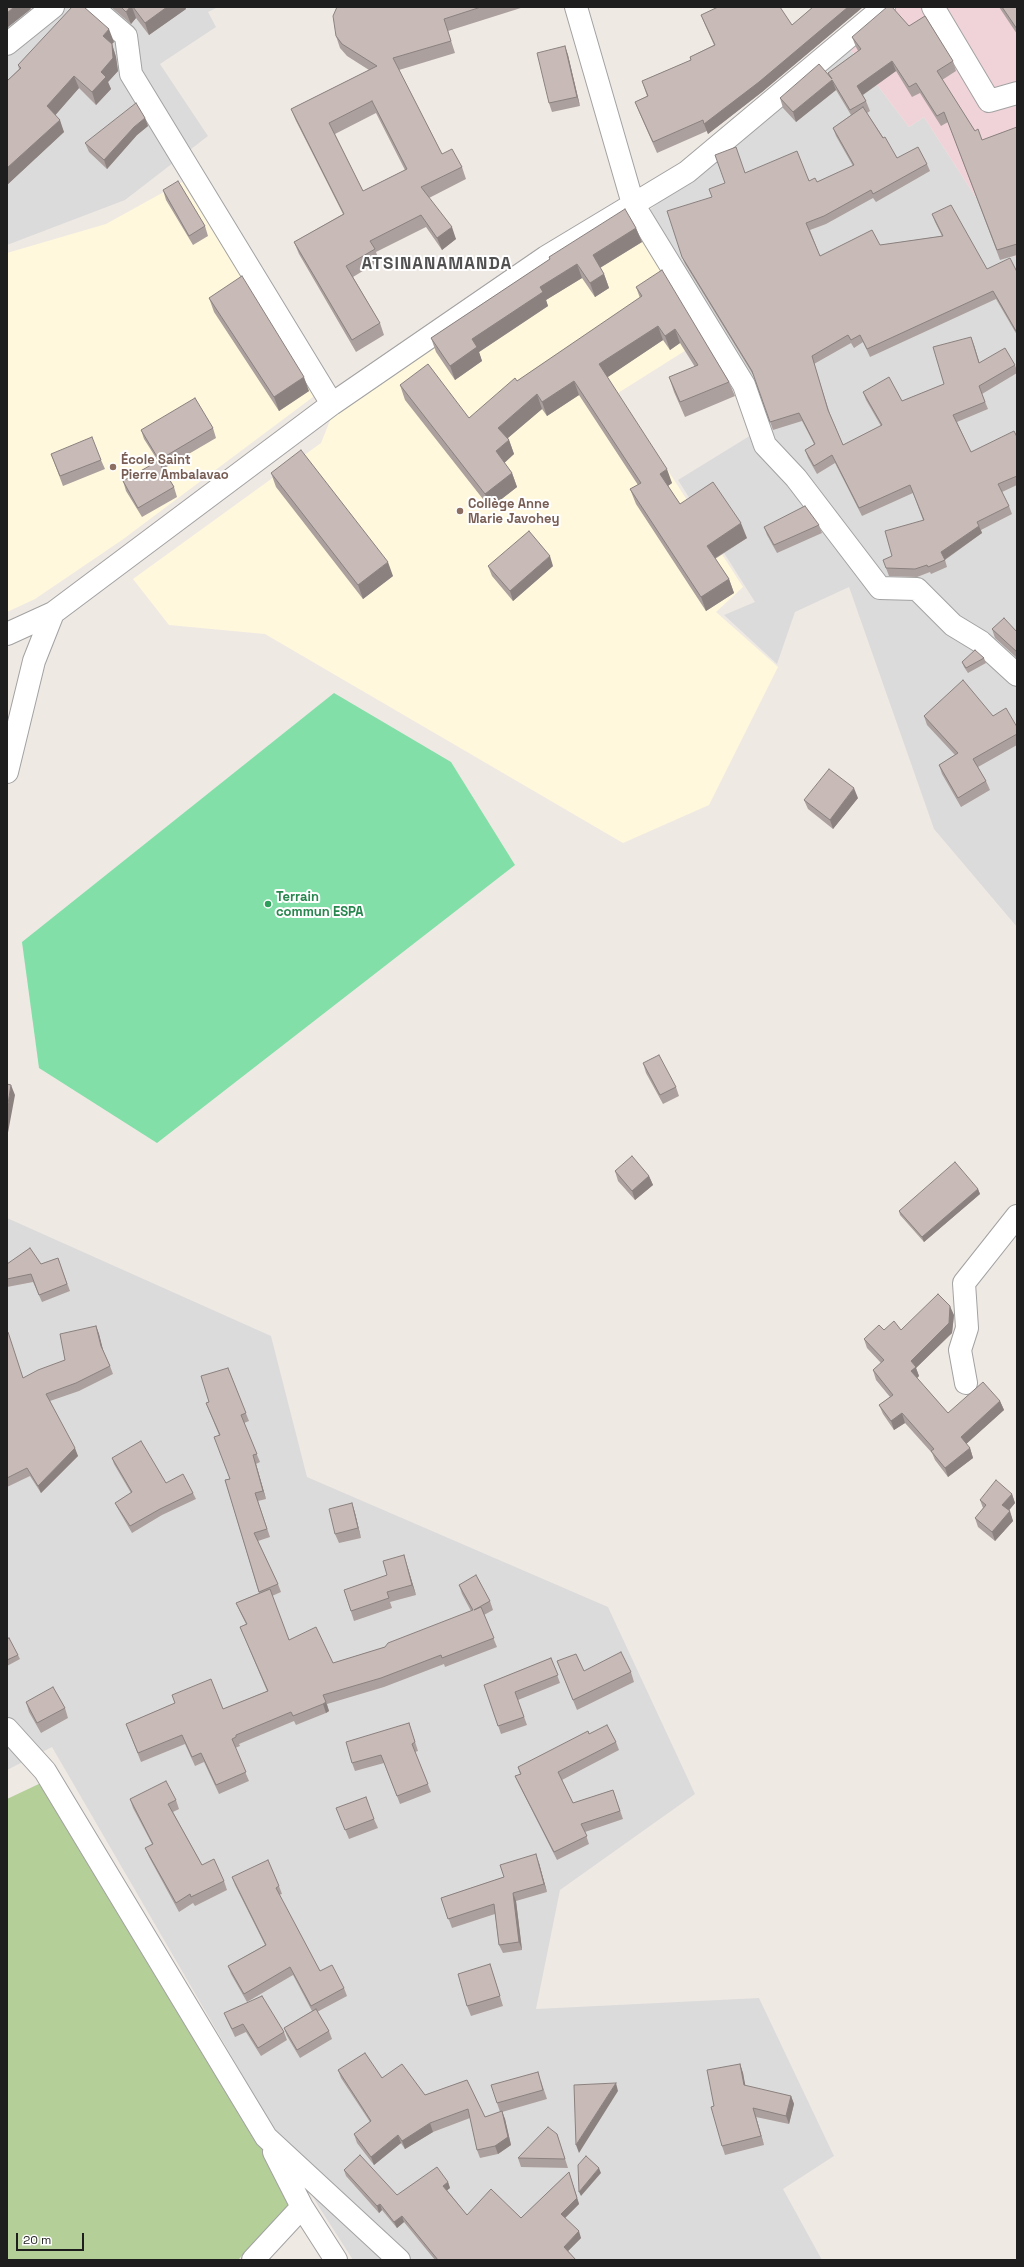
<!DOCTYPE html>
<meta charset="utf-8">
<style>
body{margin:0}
#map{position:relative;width:1024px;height:2267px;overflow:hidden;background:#efe9e4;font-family:"Space Grotesk",sans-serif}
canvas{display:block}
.frame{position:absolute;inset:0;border:8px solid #1e1e1e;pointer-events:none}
.scale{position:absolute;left:16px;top:2233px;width:68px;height:18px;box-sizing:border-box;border:2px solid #1e1e1e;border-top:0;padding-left:5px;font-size:12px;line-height:14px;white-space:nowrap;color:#1e1e1e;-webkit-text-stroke:3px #fff;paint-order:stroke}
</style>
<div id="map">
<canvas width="1024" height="2267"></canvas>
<div class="frame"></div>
<div class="scale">20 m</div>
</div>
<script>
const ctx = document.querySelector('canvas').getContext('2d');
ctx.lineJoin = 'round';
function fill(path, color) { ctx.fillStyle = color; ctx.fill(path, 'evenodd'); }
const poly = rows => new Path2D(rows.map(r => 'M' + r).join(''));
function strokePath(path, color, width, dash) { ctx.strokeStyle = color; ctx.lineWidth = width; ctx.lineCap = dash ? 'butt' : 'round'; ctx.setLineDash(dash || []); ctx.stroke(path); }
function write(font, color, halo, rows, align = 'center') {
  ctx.font = font + ' "Space Grotesk",sans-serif'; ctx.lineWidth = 4; ctx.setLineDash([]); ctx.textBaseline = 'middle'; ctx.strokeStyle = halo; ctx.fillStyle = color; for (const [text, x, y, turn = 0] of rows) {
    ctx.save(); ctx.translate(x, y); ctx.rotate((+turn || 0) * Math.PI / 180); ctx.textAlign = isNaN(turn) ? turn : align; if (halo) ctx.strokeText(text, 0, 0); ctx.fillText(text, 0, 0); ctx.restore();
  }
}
fill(poly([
 [7,7,218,7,208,12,216,27,160,64,208,136,125,200,7,245],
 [847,45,909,127,924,117,1017,261,1017,927,934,829,849,587,795,612,777,664,724,615,755,602,678,480,756,432,646,213],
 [7,1218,271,1336,307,1477,608,1607,695,1794,560,1890,536,2009,759,1998,834,2156,783,2189,822,2260,353,2260,319,2207,52,1747,7,1770]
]), '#dcdbdb');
fill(poly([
 [896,7,1017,7,1017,261,924,117,909,127,847,45]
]), '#f0d3d8');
fill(poly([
 [182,182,317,394,122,540,35,599,7,612,7,253,106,224],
 [633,211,710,335,618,393,743,587,716,612,778,667,709,805,623,843,265,634,169,625,133,579,321,443,331,418]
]), '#fff8dd');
fill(poly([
 [43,1782,269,2160,291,2205,238,2260,7,2260,7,1799]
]), '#b4cf98');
fill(poly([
 [334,693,451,762,515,865,157,1143,39,1068,22,942]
]), '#81dfa7');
const minor = poly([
 [92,7,126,36,131,74,332,404],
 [576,7,633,204,744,385,765,445,796,478,880,588,917,589,953,625,981,642,1017,675],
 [933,7,989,101,1017,93],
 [7,44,53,7],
 [7,634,53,613,332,404,546,257,687,172,884,7],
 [7,772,34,661,53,613],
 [966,1383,960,1350,967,1328,964,1283,1017,1216],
 [7,1729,45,1771,266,2137,399,2260],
 [274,2152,302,2207,336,2260],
 [253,2260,302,2207]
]);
strokePath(minor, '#a2a2a2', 24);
strokePath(minor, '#fff', 22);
fill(poly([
 [111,7,185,7,186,9,149,35,136,18,131,24],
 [337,7,524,7,448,31,455,53,399,70,442,154,462,167,466,179,429,198,456,239,442,250,426,227,376,252,379,261,353,277,380,323,384,335,356,352,299,254,294,242,343,214,296,121,291,109,369,70,347,56,340,48,336,36],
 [376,113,405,170,363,191,335,134],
 [813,7,863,7,762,92,708,134,707,131,657,153,639,112,635,102,647,96,642,81,691,60,690,57,714,45,705,25,701,15,792,25],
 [999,7,1017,7,1017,34],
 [909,26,953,61,956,71,942,80,975,131,982,140,1017,127,1017,255,1000,260,948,122,941,126,920,93,912,97,896,71,863,95,866,101,870,111,867,113,897,158,927,164,930,171,876,202,873,198,826,224,810,230,820,256,880,245,942,236,935,222,932,214,987,269,1017,272,1017,335,996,299,870,357,863,342,854,348,851,343,814,364,830,414,843,445,881,426,866,400,863,392,902,401,944,384,971,337,979,363,1015,365,1017,371,1017,373,982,394,988,409,957,422,971,452,1017,437,1017,485,1002,492,1009,506,1012,514,981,530,982,533,945,560,947,567,931,574,930,572,917,577,889,576,886,568,892,556,923,520,913,493,862,516,835,463,817,474,808,458,805,450,814,444,802,421,773,430,755,378,685,264,682,257,712,197,725,183,745,173,817,182,853,166,836,136,833,128,851,115,836,90,796,122,783,108,780,98,829,76,828,73,858,51,856,47,852,37],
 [114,42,112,44,116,57,118,71,108,82,111,89,96,105,79,88,55,115,64,132,7,185,7,81,19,69,18,65],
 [565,46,568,55,580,106,552,112,549,103],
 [145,118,148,126,137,135,107,169,89,152,85,143],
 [163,190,205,226,208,236,193,245,166,200],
 [636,228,642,242,600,268,604,274,609,288,595,297,582,278,546,300,548,306,479,352,482,361,455,380,436,352,431,338,550,259,549,257],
 [636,287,729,382,735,396,685,417,674,392,669,377,695,367,680,343,670,350,663,340,607,377,672,483,668,486,680,504,747,538,715,559,729,579,734,593,706,611,636,504,630,489,638,485,579,395,547,416,542,409,508,438,509,440,514,454,504,463,512,473,517,487,490,508,405,400,400,385,469,418,517,381,640,298],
 [209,298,309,391,279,411,214,312],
 [213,428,216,438,163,469,174,487,177,497,142,517,126,491,123,481,158,461,144,439,141,430],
 [51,454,101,460,105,469,63,486],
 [271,473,393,576,363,599,276,487],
 [819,525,822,533,777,553,767,535,764,527],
 [488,566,553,566,513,601,492,576],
 [992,629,1017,632,1017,658,995,638],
 [984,658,986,663,968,673,964,667,962,662],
 [924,716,993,716,1017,727,1017,745,978,767,986,781,990,790,961,807,942,774,939,765,955,755,927,725],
 [858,798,833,829,808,809,804,800],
 [643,1063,676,1087,679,1096,663,1104,646,1073],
 [615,1171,649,1176,653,1185,635,1200,618,1181],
 [978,1189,980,1194,924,1242,900,1215,899,1211],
 [58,1258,70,1291,42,1302,33,1282,7,1287,7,1264,41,1264],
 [954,1315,952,1333,916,1368,919,1376,917,1378,948,1413,1000,1401,1004,1410,966,1444,970,1448,973,1458,948,1477,935,1460,932,1453,905,1423,894,1430,883,1414,879,1405,890,1397,876,1380,873,1370,881,1363,867,1348,864,1339,884,1330,901,1330],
 [96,1326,99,1334,103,1350,110,1366,113,1374,79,1391,50,1401,78,1456,41,1493,30,1476,7,1487,7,1333,23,1378,65,1360],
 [228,1368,249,1421,244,1423,260,1462,256,1464,266,1499,258,1501,270,1537,258,1541,278,1584,281,1592,272,1596,289,1640,333,1663,385,1647,471,1611,462,1594,459,1585,490,1601,493,1610,484,1615,497,1647,445,1667,444,1664,384,1687,327,1704,329,1711,326,1713,296,1725,294,1721,239,1744,240,1746,235,1748,249,1781,219,1794,204,1762,195,1766,185,1744,141,1762,126,1724,175,1703,172,1695,223,1709,267,1691,240,1627,246,1624,240,1612,236,1603,259,1593,225,1480,230,1479,219,1435,206,1403,209,1402],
 [112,1458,166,1483,193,1493,196,1499,162,1515,132,1533,118,1509,115,1503,131,1493,114,1464],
 [1012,1494,1015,1503,1009,1510,1013,1521,995,1541,978,1527,975,1518,983,1508,980,1500],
 [352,1503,355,1513,361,1538,339,1543,335,1534],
 [404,1555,416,1595,390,1602,392,1608,354,1621,344,1590,387,1575],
 [7,1639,18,1655,20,1659,7,1666],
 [551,1658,560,1683,518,1700,527,1725,501,1734,484,1685],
 [557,1661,584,1671,631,1672,634,1682,577,1710],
 [26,1702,65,1708,68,1718,41,1733,29,1712],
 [409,1723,418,1751,415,1752,431,1792,400,1804,384,1763,355,1771,352,1763],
 [589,1734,616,1742,619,1750,562,1780,573,1803,613,1790,623,1819,585,1832,589,1844,557,1860,518,1783,515,1776,520,1774,518,1767],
 [130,1799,176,1800,179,1809,173,1812,202,1865,224,1881,227,1890,195,1906,193,1903,179,1912,149,1857,145,1848,152,1844,133,1808],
 [340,1817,374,1819,378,1828,349,1839],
 [539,1863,547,1892,516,1901,522,1950,503,1953,499,1945,495,1914,452,1928,441,1898,504,1877],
 [232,1877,279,1886,282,1894,279,1895,320,1971,344,1988,347,1996,317,2012,329,2031,332,2039,300,2058,287,2036,284,2028,312,2011,293,1975,247,2002,231,1974,228,1966,265,1945,235,1885],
 [490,1964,503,2006,471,2016,467,2006],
 [224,2013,284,2032,287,2040,261,2056,246,2032,235,2037,227,2020],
 [740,2064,743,2073,745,2086,791,2096,794,2104,789,2124,756,2117,764,2145,725,2155,722,2146,714,2106],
 [338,2070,382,2078,425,2095,467,2080,485,2117,500,2112,497,2103,541,2081,547,2099,502,2112,505,2119,511,2145,498,2154,480,2158,477,2150,470,2118,433,2132,405,2149,401,2143,374,2165,357,2143,354,2134,370,2122,341,2078],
 [557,2134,568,2168,521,2167,518,2158],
 [344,2170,397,2195,448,2182,450,2188,447,2190,467,2215,521,2218,569,2172,579,2204,565,2218,581,2238,568,2251,576,2260,435,2260,404,2222,397,2228,382,2210,379,2213,346,2176]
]), '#aba09d');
fill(poly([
 [14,7,30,7,31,9,7,28,7,13],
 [130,7,132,7,136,18,131,24,126,12],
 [167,7,185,7,186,9,149,35,145,23],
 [848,7,863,7,762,92,708,134,704,124],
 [109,29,114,42,112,44,116,57,118,71,108,82,111,89,96,105,92,92,101,72,103,36],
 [565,46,568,55,580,106,577,97],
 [892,61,896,71,861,96,857,86],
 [74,76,79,88,52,119,47,106],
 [832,80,836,90,796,122,793,112],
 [145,118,148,126,137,135,107,169,104,160,134,127],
 [60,120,64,132,7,185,7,168],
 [452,227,456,239,442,250,437,238],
 [636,228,642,242,598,269,593,255],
 [577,264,582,278,546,300,548,306,479,352,482,361,455,380,450,366,472,339,540,287],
 [604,274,609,288,595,297,590,283],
 [658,326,663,340,605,379,599,364],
 [675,329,680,343,670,350,665,336],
 [971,337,974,345,982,371,979,363],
 [304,377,309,391,279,411,274,397],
 [574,381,579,395,547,416,542,402],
 [537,394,542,409,503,442,498,428],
 [509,440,514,454,501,466,496,451],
 [667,469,672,483,665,488,660,474],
 [512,473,517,487,490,508,485,494],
 [741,523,747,538,712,560,707,546],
 [979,526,982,533,944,560,941,552],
 [550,556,553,566,513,601,510,591],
 [388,562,393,576,363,599,358,585],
 [729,579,734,593,706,611,701,597],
 [854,788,858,798,833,829,830,820],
 [11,1085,15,1095,7,1138,7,1110],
 [649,1176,653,1185,635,1200,632,1191],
 [978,1189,980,1194,924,1242,922,1237],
 [950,1306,954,1315,952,1333,916,1368,919,1376,915,1380,911,1371,911,1361],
 [96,1326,99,1334,104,1354,101,1346],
 [1000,1401,1004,1410,964,1446,961,1437],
 [902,1413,905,1423,894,1430,891,1421],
 [75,1448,78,1456,41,1493,38,1486],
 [970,1448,973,1458,948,1477,945,1468],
 [253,1455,256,1464,266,1499,263,1491],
 [1012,1494,1015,1503,1006,1514,1002,1505],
 [352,1503,355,1513,361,1538,358,1528],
 [1010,1511,1013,1521,995,1541,992,1532],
 [404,1555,416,1595,412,1585],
 [326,1702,329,1711,326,1713,323,1704],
 [536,1854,539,1863,547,1892,544,1884],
 [513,1893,516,1901,522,1950,519,1942],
 [740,2064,743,2073,747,2094,744,2085],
 [616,2083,618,2091,579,2153,576,2145],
 [791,2096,794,2104,789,2124,786,2116],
 [753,2108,756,2117,764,2145,761,2136],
 [502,2111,505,2119,511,2145,498,2154,495,2146],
 [430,2123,433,2132,405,2149,402,2141],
 [398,2135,401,2143,374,2165,371,2157],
 [599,2168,601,2173,581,2196,579,2192],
 [569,2172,579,2204,563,2220,561,2214],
 [448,2182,450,2188,445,2192,443,2186],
 [380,2204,382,2210,379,2213,377,2206],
 [402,2216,404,2222,397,2228,394,2222],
 [579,2231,581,2238,566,2253,564,2247]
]), '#8b8280');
const building = poly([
 [7,7,14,7,7,13,7,7],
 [72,7,84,7,109,29,103,36,112,44,113,58,101,72,106,77,92,92,74,76,47,106,60,120,7,168,7,81,21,68,18,65,72,7],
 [121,7,130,7,126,12,121,7],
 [133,7,167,7,145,23,133,7],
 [337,7,481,7,444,19,451,41,393,58,442,154,452,149,462,167,421,187,452,227,437,238,421,215,370,241,375,249,346,266,380,323,352,340,294,242,344,214,291,109,377,66,342,44,336,36,333,16,337,7],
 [372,101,407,169,363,191,329,123,372,101],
 [718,7,780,7,792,25,813,7,848,7,759,82,704,124,703,120,653,142,635,102,648,96,642,81,691,60,690,57,715,45,701,15,718,7],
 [887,7,892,7,909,26,925,16,953,61,937,71,975,131,978,129,982,140,1017,127,1017,244,997,250,944,112,937,116,916,83,909,87,892,61,857,86,866,101,850,110,832,80,793,112,780,98,819,64,832,79,828,73,861,49,852,37,887,7],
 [1002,7,1017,7,1017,29,1002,7],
 [565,46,577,97,549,103,537,53,565,46],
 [136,103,145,118,134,127,104,160,85,143,136,103],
 [863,107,883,138,885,137,897,158,918,147,927,164,873,194,871,190,824,216,806,223,820,256,872,230,880,245,943,236,932,214,951,205,987,269,1010,258,1017,272,1017,331,1016,331,993,291,867,349,860,335,851,340,848,335,812,356,828,410,843,445,882,425,863,392,889,377,902,401,944,384,933,347,971,337,979,363,1005,348,1015,365,979,386,985,402,953,415,971,452,1014,431,1017,437,1017,476,998,484,1009,506,977,522,979,526,941,552,945,560,928,567,927,565,915,569,886,568,883,560,892,556,885,531,924,520,910,485,859,508,832,455,814,466,805,450,815,444,799,413,770,422,752,371,682,257,667,211,712,197,709,189,725,183,715,155,736,147,745,173,797,151,809,181,815,178,817,182,854,165,833,128,863,107],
 [178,181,205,226,189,236,163,190,178,181],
 [625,209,636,228,593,255,604,274,590,283,577,264,540,287,543,292,472,339,477,347,450,366,431,338,550,259,549,257,625,209],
 [662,270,729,382,680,402,669,377,698,365,675,329,665,336,658,326,599,364,667,469,660,474,680,504,713,482,741,523,707,546,729,579,701,597,630,489,641,483,574,381,542,402,537,394,498,428,509,440,496,451,512,473,485,494,400,385,428,364,469,418,515,378,517,381,642,296,636,287,662,270],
 [242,276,304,377,274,397,209,298,242,276],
 [195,398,213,428,159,460,141,430,195,398],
 [92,437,101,460,60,476,51,454,92,437],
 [301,450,388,562,358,585,271,473,301,450],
 [158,461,174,487,138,508,123,481,158,461],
 [805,506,819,525,774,545,764,527,805,506],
 [529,531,550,556,510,591,488,566,529,531],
 [1004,618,1017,632,1017,652,992,629,1004,618],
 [975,650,984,658,966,668,962,662,975,650],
 [963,680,993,716,1006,708,1017,727,1017,734,973,759,986,781,958,798,939,765,958,753,924,716,963,680],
 [829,769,854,788,830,820,804,800,829,769],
 [659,1055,676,1087,660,1095,643,1063,659,1055],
 [7,1084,11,1085,7,1110,7,1084],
 [632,1156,649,1176,632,1191,615,1171,632,1156],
 [955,1162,978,1189,922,1237,899,1211,955,1162],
 [30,1248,41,1264,58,1258,67,1284,39,1295,31,1274,7,1279,7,1264,30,1248],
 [938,1294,950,1306,949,1323,911,1361,916,1367,911,1371,948,1413,983,1382,1000,1401,961,1437,970,1448,945,1468,931,1451,934,1449,902,1413,891,1421,879,1405,893,1395,873,1370,884,1360,864,1339,879,1325,884,1330,894,1321,901,1330,938,1294],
 [96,1326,101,1346,110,1366,76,1383,46,1394,75,1448,38,1486,27,1468,7,1478,7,1333,8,1332,23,1378,38,1370,65,1360,60,1334,96,1326],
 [228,1368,246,1413,241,1415,257,1454,253,1455,263,1491,255,1493,267,1529,254,1533,278,1584,259,1592,225,1480,230,1479,214,1437,220,1435,206,1403,209,1402,201,1376,228,1368],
 [141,1441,166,1483,183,1474,193,1493,160,1509,130,1526,115,1503,132,1492,112,1458,141,1441],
 [996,1480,1012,1494,1002,1505,1010,1511,992,1532,975,1518,986,1505,980,1500,996,1480],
 [352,1503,358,1528,335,1534,329,1509,352,1503],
 [404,1555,412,1585,387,1592,389,1598,351,1611,344,1590,387,1575,383,1561,404,1555],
 [476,1575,490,1601,474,1610,481,1607,494,1638,442,1658,441,1655,381,1678,323,1695,326,1702,323,1704,293,1716,291,1712,236,1735,236,1737,232,1739,246,1772,216,1785,201,1753,192,1757,182,1735,138,1753,126,1724,175,1703,172,1695,211,1679,223,1709,268,1691,240,1627,247,1624,236,1603,270,1589,289,1640,316,1627,333,1663,385,1647,388,1643,473,1610,459,1585,476,1575],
 [9,1638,18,1655,7,1660,7,1639,9,1638],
 [621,1652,631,1672,573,1700,557,1661,576,1654,584,1671,621,1652],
 [551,1658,558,1675,515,1692,524,1717,498,1726,484,1685,551,1658],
 [53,1687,65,1708,37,1723,26,1702,53,1687],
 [409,1723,415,1742,412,1744,428,1784,397,1796,381,1755,352,1763,346,1742,409,1723],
 [607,1725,616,1742,558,1772,573,1803,613,1790,620,1811,581,1824,587,1836,554,1852,515,1776,521,1774,518,1767,588,1731,589,1734,607,1725],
 [166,1781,176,1800,168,1804,202,1865,214,1859,224,1881,191,1897,190,1894,176,1903,145,1848,153,1844,130,1799,166,1781],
 [366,1797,374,1819,345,1830,336,1808,366,1797],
 [536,1854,544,1884,513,1893,519,1942,499,1945,494,1904,448,1919,441,1898,504,1877,500,1865,536,1854],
 [268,1860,279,1886,276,1888,320,1971,332,1965,344,1988,311,2006,290,1967,244,1994,228,1966,266,1945,232,1877,268,1860],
 [490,1964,500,1996,467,2006,458,1974,490,1964],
 [262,1996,284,2032,258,2048,243,2024,232,2029,224,2013,262,1996],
 [316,2009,329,2031,297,2050,284,2028,316,2009],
 [365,2053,382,2078,402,2064,425,2095,467,2080,485,2117,502,2111,508,2137,495,2146,477,2150,468,2109,430,2123,402,2141,398,2135,371,2157,354,2134,371,2121,338,2070,365,2053],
 [740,2064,744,2085,791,2096,786,2116,753,2108,761,2136,722,2146,711,2107,714,2106,707,2070,740,2064],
 [538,2072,543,2090,497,2103,491,2085,538,2072],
 [616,2083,576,2145,574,2085,616,2083],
 [548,2127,557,2134,565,2159,518,2158,548,2127],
 [360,2155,397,2195,437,2167,448,2182,443,2186,467,2215,491,2189,521,2218,569,2172,577,2198,561,2214,579,2231,564,2247,576,2260,438,2260,402,2216,394,2222,380,2204,377,2206,344,2170,360,2155],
 [586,2156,599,2168,579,2192,578,2165,586,2156]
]);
fill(building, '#c7bab7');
strokePath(building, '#8b8280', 1);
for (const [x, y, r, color] of [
 [113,467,4,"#8d6e63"],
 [460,511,4,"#8d6e63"],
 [268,904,4,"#2e9e5b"]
]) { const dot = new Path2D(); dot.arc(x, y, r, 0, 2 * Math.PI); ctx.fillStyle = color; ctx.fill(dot); strokePath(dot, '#fff', 1.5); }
write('bold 13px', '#785e54', '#fff', [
 ["École Saint",121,460],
 ["Pierre Ambalavao",121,475],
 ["Collège Anne",468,504],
 ["Marie Javohey",468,519]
], 'left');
write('bold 13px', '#27864d', '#fff', [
 ["Terrain",276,897],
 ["commun ESPA",276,912]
], 'left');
ctx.letterSpacing = '1px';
write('bold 17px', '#515151', '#fff', [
 ["ATSINANAMANDA",437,264]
]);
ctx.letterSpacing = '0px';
</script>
